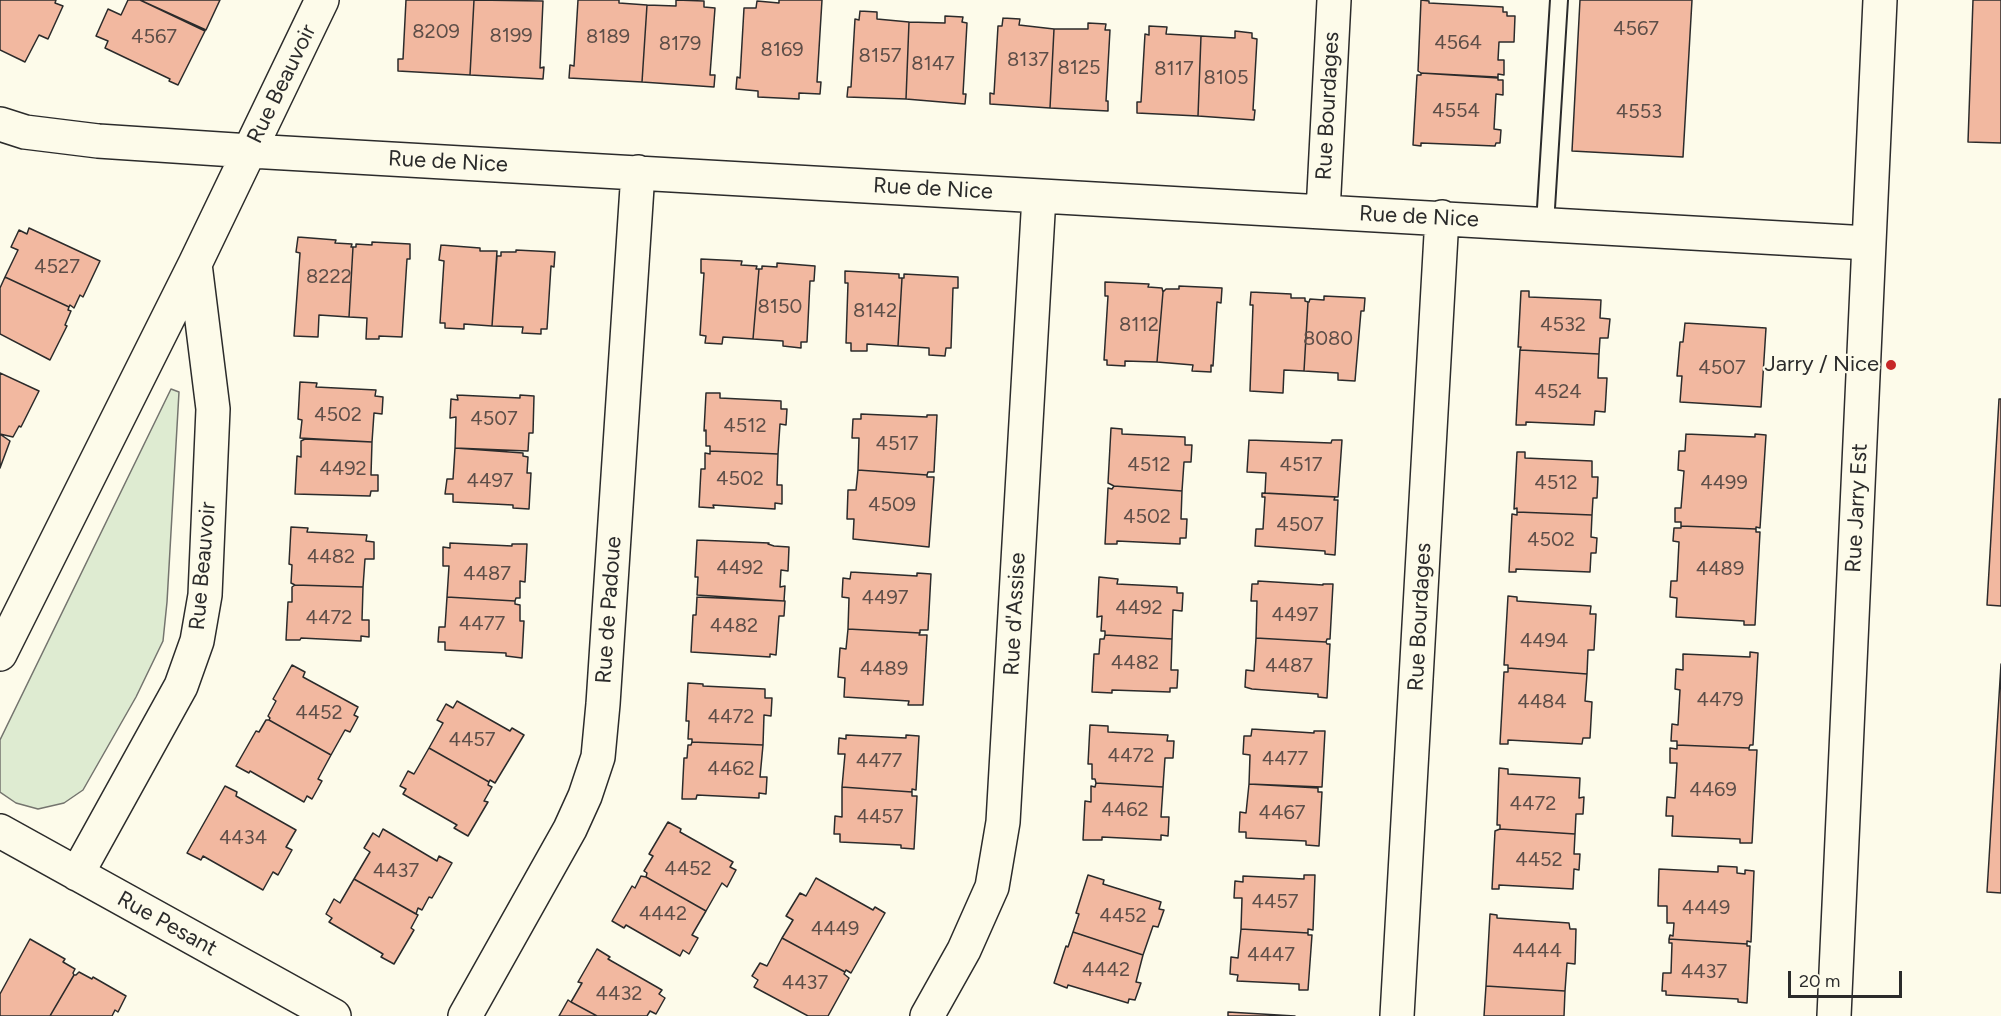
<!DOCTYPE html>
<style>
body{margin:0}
#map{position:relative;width:2001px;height:1016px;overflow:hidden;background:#fdfbea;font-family:Figtree,sans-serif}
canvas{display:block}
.scale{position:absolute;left:1788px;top:971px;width:114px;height:27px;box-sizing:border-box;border:3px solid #2b2b2b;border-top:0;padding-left:8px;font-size:18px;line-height:21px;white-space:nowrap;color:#2b2b2b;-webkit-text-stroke:4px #fdfbea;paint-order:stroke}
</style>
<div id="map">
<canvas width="2001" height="1016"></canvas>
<div class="scale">20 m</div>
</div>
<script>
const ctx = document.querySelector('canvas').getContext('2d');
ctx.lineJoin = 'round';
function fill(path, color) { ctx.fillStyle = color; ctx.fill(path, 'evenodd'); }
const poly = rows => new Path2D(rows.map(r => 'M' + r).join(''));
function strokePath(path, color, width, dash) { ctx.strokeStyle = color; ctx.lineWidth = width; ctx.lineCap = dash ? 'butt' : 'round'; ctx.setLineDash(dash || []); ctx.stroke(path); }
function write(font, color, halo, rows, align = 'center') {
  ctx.font = font + ' Figtree,sans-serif'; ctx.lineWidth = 4.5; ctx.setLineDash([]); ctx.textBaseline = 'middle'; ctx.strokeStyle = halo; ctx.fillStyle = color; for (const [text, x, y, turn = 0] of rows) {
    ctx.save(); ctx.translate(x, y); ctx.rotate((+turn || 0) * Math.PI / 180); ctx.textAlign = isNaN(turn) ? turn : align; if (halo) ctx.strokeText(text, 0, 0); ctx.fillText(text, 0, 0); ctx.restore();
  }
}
const green = poly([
 [171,389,179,392,167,602,163,641,136,697,83,790,64,803,38,809,16,803,0,792,0,740,171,389]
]);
fill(green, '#deebd1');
strokePath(green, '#74746e', 1.5);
const building = poly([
 [0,0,56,0,55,3,63,6,48,39,39,35,25,62,0,50,0,0],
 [128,0,140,0,205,31,178,85,169,81,170,79,105,48,108,41,96,36,108,9,121,15,128,0],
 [140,0,220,0,206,30,140,0],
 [406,0,474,0,470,75,398,71,398,59,403,59,406,0],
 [474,0,543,1,540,68,544,67,543,79,470,75,474,0],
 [578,0,619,0,619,3,647,5,642,82,569,78,570,65,574,66,578,0],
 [676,0,704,1,704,7,715,8,710,75,715,75,714,87,642,82,647,5,676,6,676,0],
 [779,0,822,0,817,82,821,82,820,94,799,93,799,99,758,97,758,91,736,89,737,77,740,78,744,8,756,8,757,1,779,3,779,0],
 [1421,0,1429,1,1429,3,1503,7,1503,12,1507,12,1507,16,1515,16,1514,42,1499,42,1498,60,1504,60,1504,75,1498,74,1498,78,1496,77,1421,73,1418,71,1421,0],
 [1580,0,1692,0,1683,157,1572,151,1580,0],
 [1973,0,2001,0,2001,143,1968,142,1973,0],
 [860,11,877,12,877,19,909,22,906,99,847,97,848,87,851,87,855,19,859,20,860,11],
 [945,16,963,17,962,22,967,23,963,94,966,94,965,104,906,99,909,22,945,23,945,16],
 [1003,18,1020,19,1019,25,1054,29,1050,108,990,104,990,93,994,94,998,26,1002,26,1003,18],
 [1088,23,1106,24,1105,30,1110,30,1106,101,1108,101,1108,111,1050,108,1054,29,1088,29,1088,23],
 [1149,26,1167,27,1166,34,1201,36,1198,116,1137,113,1137,102,1141,102,1145,34,1149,35,1149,26],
 [1235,31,1252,33,1252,38,1257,39,1253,110,1255,110,1254,120,1198,116,1201,36,1235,38,1235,31],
 [1421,73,1498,78,1498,80,1503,80,1503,95,1496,94,1494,129,1501,130,1500,143,1496,143,1495,146,1421,143,1421,146,1413,145,1417,75,1421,75,1421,73],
 [29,228,100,261,83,297,80,295,74,308,70,305,69,307,5,277,18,250,11,247,19,230,27,234,29,228],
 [298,237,336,240,335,243,352,244,351,247,353,247,349,317,319,315,318,337,294,336,300,253,296,252,298,237],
 [372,242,410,244,410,259,407,259,402,337,379,336,379,339,366,339,367,318,349,317,353,247,356,247,356,244,372,245,372,242],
 [441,245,480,248,480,251,497,251,492,326,464,324,464,329,445,328,445,323,440,323,444,261,439,260,441,245],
 [516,250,555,252,554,267,551,266,547,329,541,329,541,334,522,333,523,327,492,326,497,256,501,256,501,252,516,252,516,250],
 [701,259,742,261,741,265,757,266,756,269,759,269,753,339,723,337,722,344,705,343,706,336,700,335,704,273,701,273,701,259],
 [777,263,815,266,814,281,810,281,807,342,801,342,801,348,783,346,783,341,753,339,759,269,762,269,762,266,777,267,777,263],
 [845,271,899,274,899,278,902,278,898,346,867,344,867,351,851,351,851,343,846,343,848,283,845,283,845,271],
 [904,274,958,277,958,288,953,288,951,348,946,348,945,356,929,355,929,348,898,346,902,278,904,278,904,274],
 [5,277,69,307,68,310,71,311,65,325,67,326,50,360,0,334,0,288,5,277],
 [1105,282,1149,284,1148,287,1162,288,1163,292,1157,362,1125,361,1125,366,1107,365,1107,360,1104,360,1108,296,1105,296,1105,282],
 [1179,286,1222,288,1221,303,1217,302,1213,366,1211,365,1211,372,1192,371,1193,365,1157,362,1163,292,1166,289,1179,289,1179,286],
 [1521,291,1529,291,1529,297,1601,300,1600,318,1610,319,1608,338,1600,338,1599,354,1520,350,1521,347,1518,347,1521,291],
 [1251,292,1291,294,1291,298,1305,298,1305,301,1308,302,1304,371,1284,370,1283,393,1250,391,1253,305,1250,305,1251,292],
 [1324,296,1365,298,1364,311,1361,311,1355,381,1338,380,1338,373,1304,371,1308,302,1309,302,1310,299,1324,300,1324,296],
 [1685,323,1766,328,1761,407,1680,402,1682,376,1677,376,1680,342,1683,342,1685,323],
 [1520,350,1599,354,1598,378,1607,378,1605,412,1595,411,1594,425,1526,422,1526,425,1516,425,1520,350],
 [0,373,39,391,21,427,19,426,13,437,0,434,0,373],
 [300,382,317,383,316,387,376,390,375,396,383,397,382,414,374,413,372,442,300,438,302,420,298,419,300,382],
 [706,393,720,393,720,398,781,401,781,409,787,409,786,425,780,424,778,454,710,451,710,446,706,446,706,430,704,431,706,393],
 [457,395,520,398,520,395,534,396,533,433,529,433,528,451,455,448,456,417,450,418,451,399,458,400,457,395],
 [1999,399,2001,399,2001,606,1987,605,1999,399],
 [861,414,927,417,927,415,937,415,934,472,928,472,927,475,858,470,859,438,852,438,853,419,861,419,861,414],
 [1111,428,1122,429,1122,434,1185,437,1185,445,1192,445,1191,462,1184,462,1182,491,1114,486,1108,483,1111,428],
 [0,434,10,441,0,468,0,434],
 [1686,434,1755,437,1755,434,1766,435,1760,528,1756,527,1756,529,1681,526,1681,522,1675,522,1675,508,1681,508,1684,471,1678,470,1679,451,1685,451,1686,434],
 [305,439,372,442,371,475,378,475,378,491,371,491,370,496,295,494,297,456,301,457,301,441,305,439],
 [1249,440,1331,443,1332,440,1342,440,1338,497,1265,493,1266,473,1247,472,1249,440],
 [455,448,523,453,523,456,528,457,527,473,531,473,529,509,513,508,513,505,453,502,453,494,445,494,447,479,453,479,455,448],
 [710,451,778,454,777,485,782,485,782,504,775,503,775,509,713,505,714,508,699,507,701,469,705,469,705,453,710,454,710,451],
 [1517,452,1525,452,1525,458,1592,461,1592,477,1598,477,1597,498,1593,498,1592,515,1517,512,1517,508,1514,509,1517,452],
 [858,470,927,475,927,477,934,477,929,547,853,539,854,519,847,519,848,490,856,490,858,470],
 [1114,486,1182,491,1181,519,1187,519,1186,538,1180,538,1180,544,1117,541,1117,544,1105,544,1108,488,1112,489,1114,486],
 [1262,493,1335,497,1334,500,1338,500,1335,555,1325,554,1325,551,1255,546,1256,529,1263,529,1265,497,1262,497,1262,493],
 [1517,512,1592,515,1591,537,1597,538,1596,553,1591,553,1590,572,1516,569,1516,572,1509,572,1512,514,1517,515,1517,512],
 [1681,526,1756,529,1756,532,1760,532,1755,625,1744,625,1744,621,1676,617,1677,598,1670,597,1671,581,1677,581,1679,542,1673,541,1674,528,1681,528,1681,526],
 [291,527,308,528,307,532,367,535,366,541,374,542,374,559,365,559,363,587,295,585,291,583,292,565,289,564,291,527],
 [697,540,769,543,768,544,774,546,789,547,788,571,781,570,780,587,785,586,784,601,697,595,698,577,695,577,697,540],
 [450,543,512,546,512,544,527,544,525,582,520,581,520,598,516,598,515,601,447,597,449,566,443,566,443,547,450,548,450,543],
 [851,572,917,576,917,573,931,574,928,630,920,630,920,633,848,629,849,598,842,597,843,578,850,579,851,572],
 [1099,577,1118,579,1117,584,1177,587,1177,593,1183,593,1182,611,1173,610,1172,639,1105,635,1105,631,1101,631,1102,616,1097,617,1099,577],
 [1258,581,1323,585,1323,584,1333,584,1330,639,1327,639,1326,642,1256,638,1257,601,1251,601,1252,584,1258,584,1258,581],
 [295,585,363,587,362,620,369,620,369,637,361,636,361,641,301,638,300,640,286,640,288,602,292,602,292,587,295,585],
 [1508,596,1517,597,1517,601,1591,606,1590,614,1596,614,1594,650,1588,650,1587,674,1508,668,1508,665,1504,665,1508,596],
 [447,597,515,601,515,604,520,605,520,621,524,621,522,658,506,656,506,653,445,650,445,642,438,642,439,627,445,627,447,597],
 [697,597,785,601,784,616,779,616,776,655,770,654,770,657,691,652,693,615,696,615,697,597],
 [848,629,920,633,919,635,927,635,923,705,908,705,909,701,844,697,845,678,838,677,840,648,846,649,848,629],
 [1105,635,1172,639,1171,670,1178,670,1177,688,1170,688,1170,692,1112,690,1112,693,1092,692,1094,654,1099,654,1100,639,1104,639,1105,635],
 [1256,638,1326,642,1327,644,1330,644,1327,698,1318,697,1318,694,1252,689,1245,687,1246,670,1254,671,1256,638],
 [1750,652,1758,653,1753,745,1750,745,1749,748,1677,745,1677,741,1671,741,1672,724,1678,725,1680,690,1675,689,1676,669,1683,670,1683,654,1750,657,1750,652],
 [2001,664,2001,893,1987,892,2001,664],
 [292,665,305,672,303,677,358,707,354,715,358,717,350,732,345,730,331,755,269,720,270,718,268,716,276,701,273,699,292,665],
 [1508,668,1587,674,1585,701,1592,702,1590,738,1583,738,1582,744,1508,740,1508,744,1500,744,1504,672,1508,672,1508,668],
 [688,683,703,684,703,686,765,689,765,698,772,698,771,716,764,715,763,745,692,742,692,739,688,739,689,721,686,721,688,683],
 [457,701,510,731,512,728,524,735,495,783,490,780,489,782,429,748,443,723,437,720,446,704,453,708,457,701],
 [266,720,269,720,331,755,318,779,322,781,312,799,307,796,304,802,250,771,249,773,236,766,256,731,259,732,266,720],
 [1090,725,1108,726,1108,732,1168,735,1167,741,1174,741,1173,758,1165,758,1163,787,1096,783,1095,779,1092,779,1092,764,1088,764,1090,725],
 [1252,729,1314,733,1314,731,1325,731,1322,787,1249,784,1250,755,1243,754,1244,736,1251,736,1252,729],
 [846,735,906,738,906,735,919,736,916,790,912,789,912,792,842,787,845,754,838,754,839,738,846,739,846,735],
 [692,742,763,745,760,777,767,777,766,794,759,793,759,798,697,795,696,799,682,799,684,758,687,758,688,745,691,745,692,742],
 [1677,745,1749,748,1749,750,1757,750,1752,843,1740,843,1740,839,1672,836,1673,816,1666,816,1667,797,1675,798,1677,763,1670,763,1670,748,1677,749,1677,745],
 [429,748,489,782,488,785,492,787,484,801,488,802,468,836,454,828,457,825,403,794,406,789,400,786,408,771,414,774,429,748],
 [1499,768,1508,769,1508,774,1580,778,1579,798,1584,797,1583,814,1576,814,1575,834,1500,829,1500,825,1497,825,1499,768],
 [1096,783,1163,787,1161,817,1169,817,1168,836,1161,835,1161,840,1102,837,1102,840,1083,840,1085,801,1091,802,1091,786,1095,787,1096,783],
 [1249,784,1318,788,1318,792,1322,792,1319,846,1306,845,1306,841,1246,838,1246,832,1239,832,1240,812,1246,813,1249,784],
 [225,786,237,792,236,796,296,830,286,847,292,850,278,875,273,872,263,890,203,856,201,860,187,853,225,786],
 [842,787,912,792,912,796,917,796,914,849,901,848,901,845,840,842,840,834,834,834,835,816,842,817,842,787],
 [668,822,681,829,680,832,733,862,730,867,736,870,727,887,722,883,706,911,646,877,647,873,644,871,653,856,649,854,668,822],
 [383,829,437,861,439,856,452,863,432,898,429,897,422,910,418,908,416,914,354,879,370,852,364,848,373,833,379,837,383,829],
 [1500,829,1575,834,1574,854,1580,854,1579,870,1574,869,1573,889,1499,885,1499,889,1492,889,1495,831,1500,829],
 [1718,866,1737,867,1737,873,1745,874,1745,870,1754,871,1751,942,1747,941,1747,944,1669,939,1670,935,1673,936,1674,923,1667,923,1667,906,1658,906,1659,869,1718,872,1718,866],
 [1088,875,1104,880,1103,884,1161,902,1159,909,1164,910,1158,927,1153,926,1143,955,1073,932,1079,914,1076,913,1088,875],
 [1304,875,1315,875,1313,930,1308,929,1308,933,1241,929,1242,898,1234,898,1235,881,1243,882,1243,876,1304,879,1304,875],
 [641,876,646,877,706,911,692,935,698,938,689,954,683,950,680,956,626,925,624,928,612,921,632,886,635,888,641,876],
 [816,878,873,910,875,907,885,913,851,973,846,970,845,972,782,938,793,920,786,916,800,893,806,896,816,878],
 [354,879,418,915,411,928,414,930,394,964,381,957,383,954,329,922,332,918,326,914,334,899,340,903,354,879],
 [1490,914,1497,915,1497,918,1569,923,1570,929,1576,929,1575,964,1567,963,1565,991,1486,986,1490,914],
 [1241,929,1308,933,1308,935,1312,935,1308,990,1299,990,1299,984,1237,981,1238,975,1230,974,1231,957,1238,958,1241,929],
 [1073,932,1143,955,1136,982,1141,983,1135,1000,1129,999,1128,1003,1068,985,1067,988,1054,983,1066,946,1068,947,1073,932],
 [782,938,845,972,844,974,849,978,828,1016,808,1016,754,987,758,980,752,976,760,963,767,966,782,938],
 [30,939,65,959,63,962,75,969,73,973,74,975,50,1016,0,1016,0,994,30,939],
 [1669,939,1747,944,1747,946,1750,946,1747,1003,1738,1002,1738,999,1666,995,1666,991,1662,991,1663,973,1671,973,1672,943,1669,943,1669,939],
 [597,949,610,957,608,959,662,990,659,994,665,998,656,1014,650,1011,647,1016,597,1016,571,1002,582,983,578,982,597,949],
 [79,972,92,979,93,977,126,996,118,1012,115,1010,112,1016,50,1016,74,975,76,975,79,972],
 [1486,986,1565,991,1564,1016,1484,1016,1486,986],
 [568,1000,571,1002,597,1016,559,1016,568,1000],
 [1228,1012,1295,1016,1228,1016,1228,1012]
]);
fill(building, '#f2b8a0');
strokePath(building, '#2b2b2b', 1.5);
const service = poly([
 [1545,224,1559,0]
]);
const minor = poly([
 [0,124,25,132,98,141,250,151,1868,243],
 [1323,212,1334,0],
 [0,654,195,264,322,0],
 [0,831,334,1016],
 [77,874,181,686,197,641,205,595,213,409,195,264],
 [465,1016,570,829,585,796,598,757,603,704,638,172],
 [927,1016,964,950,992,887,1003,822,1039,196],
 [1397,1016,1442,217]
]);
const tertiary = poly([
 [1834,1016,1880,0]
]);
strokePath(service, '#2b2b2b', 20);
strokePath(minor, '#2b2b2b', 36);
strokePath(tertiary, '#2b2b2b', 36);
strokePath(service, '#fdfbea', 16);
strokePath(minor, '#fdfbea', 33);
strokePath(tertiary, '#fdfbea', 33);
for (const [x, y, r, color] of [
 [1891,365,6,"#c62828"]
]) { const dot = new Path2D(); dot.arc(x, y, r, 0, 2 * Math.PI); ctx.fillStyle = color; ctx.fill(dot); strokePath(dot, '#fdfbea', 2); }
write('20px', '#5d4e48', null, [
 ["4567",1636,29],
 ["8209",436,32],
 ["8199",511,36],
 ["4567",154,37],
 ["8189",608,37],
 ["4564",1458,43],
 ["8179",680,44],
 ["8169",782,50],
 ["8157",880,56],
 ["8137",1028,60],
 ["8147",933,64],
 ["8125",1079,68],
 ["8117",1174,69],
 ["8105",1226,78],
 ["4554",1456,111],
 ["4553",1639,112],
 ["4527",57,267],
 ["8222",329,277],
 ["8150",780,307],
 ["8142",875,311],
 ["8112",1139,325],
 ["4532",1563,325],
 ["8080",1328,339],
 ["4507",1722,368],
 ["4524",1558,392],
 ["4502",338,415],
 ["4507",494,419],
 ["4512",745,426],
 ["4517",897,444],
 ["4512",1149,465],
 ["4517",1301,465],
 ["4492",343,469],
 ["4502",740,479],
 ["4497",490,481],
 ["4512",1556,483],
 ["4499",1724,483],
 ["4509",892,505],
 ["4502",1147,517],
 ["4507",1300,525],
 ["4502",1551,540],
 ["4482",331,557],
 ["4492",740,568],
 ["4489",1720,569],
 ["4487",487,574],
 ["4497",885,598],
 ["4492",1139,608],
 ["4497",1295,615],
 ["4472",329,618],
 ["4477",482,624],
 ["4482",734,626],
 ["4494",1544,641],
 ["4482",1135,663],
 ["4487",1289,666],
 ["4489",884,669],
 ["4479",1720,700],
 ["4484",1542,702],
 ["4452",319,713],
 ["4472",731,717],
 ["4457",472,740],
 ["4472",1131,756],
 ["4477",1285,759],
 ["4477",879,761],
 ["4462",731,769],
 ["4469",1713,790],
 ["4472",1533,804],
 ["4462",1125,810],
 ["4467",1282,813],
 ["4457",880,817],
 ["4434",243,838],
 ["4452",1539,860],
 ["4452",688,869],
 ["4437",396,871],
 ["4457",1275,902],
 ["4449",1706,908],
 ["4442",663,914],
 ["4452",1123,916],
 ["4449",835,929],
 ["4444",1537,951],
 ["4447",1271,955],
 ["4442",1106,970],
 ["4437",1704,972],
 ["4437",805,983],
 ["4432",619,994]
]);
write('22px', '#2b2b2b', '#fdfbea', [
 ["Rue Beauvoir",282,84,-64],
 ["Rue Bourdages",1328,106,-87],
 ["Rue de Nice",448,162,3],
 ["Rue de Nice",933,189,3],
 ["Rue de Nice",1419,217,3],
 ["Rue Jarry Est",1857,508,-87],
 ["Rue Beauvoir",203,566,-85],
 ["Rue de Padoue",609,610,-86],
 ["Rue d'Assise",1015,614,-87],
 ["Rue Bourdages",1420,617,-87],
 ["Rue Pesant",167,924,29]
]);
write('22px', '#2b2b2b', '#fdfbea', [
 ["Jarry / Nice",1879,365]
], 'right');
</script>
